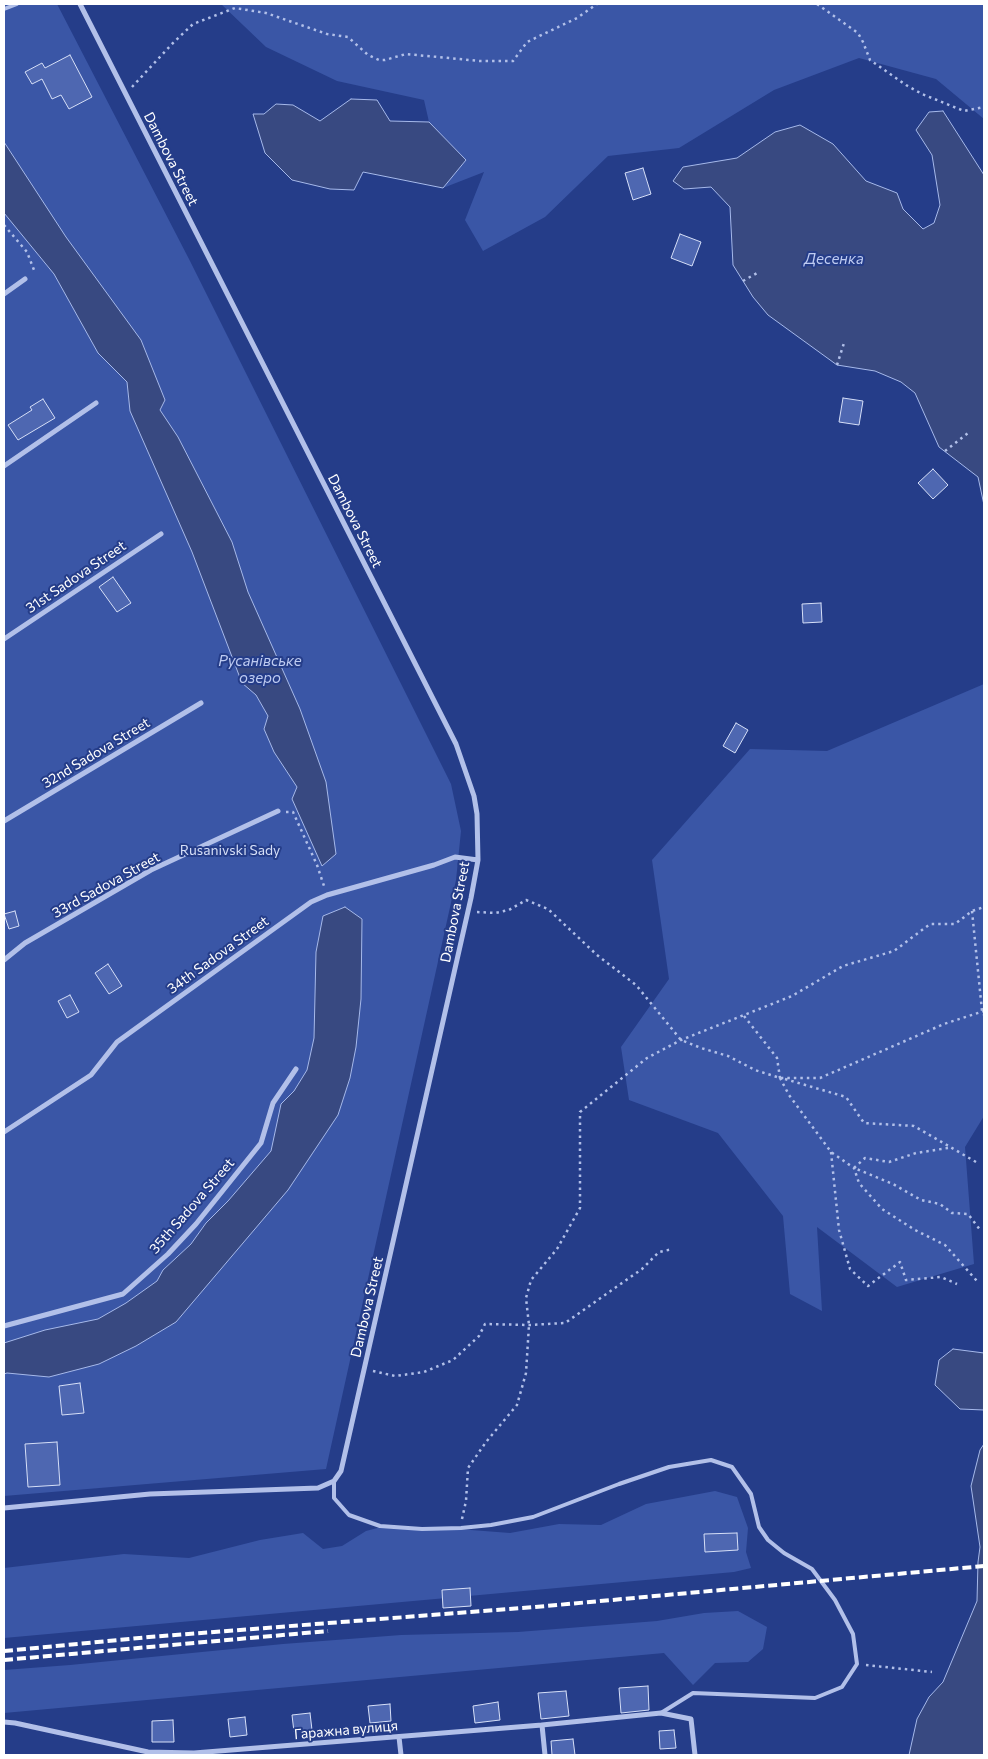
<!DOCTYPE html>
<meta charset="utf-8">
<style>
body{margin:0}
#map{position:relative;width:988px;height:1759px;overflow:hidden;background:#253d89;font-family:Commissioner,sans-serif}
canvas{display:block}
.frame{position:absolute;inset:0;border:5px solid #fff;pointer-events:none}
</style>
<div id="map">
<canvas width="988" height="1759"></canvas>
<div class="frame"></div>
</div>
<script>
const ctx = document.querySelector('canvas').getContext('2d');
ctx.lineJoin = 'round';
function fill(path, color) { ctx.fillStyle = color; ctx.fill(path, 'evenodd'); }
const poly = rows => new Path2D(rows.map(r => 'M' + r).join(''));
function strokePath(path, color, width, dash) { ctx.strokeStyle = color; ctx.lineWidth = width; ctx.lineCap = dash ? 'butt' : 'round'; ctx.setLineDash(dash || []); ctx.stroke(path); }
function write(font, color, halo, rows, align = 'center') {
  ctx.font = font + ' Commissioner,sans-serif'; ctx.lineWidth = 4; ctx.setLineDash([]); ctx.textBaseline = 'middle'; ctx.strokeStyle = halo; ctx.fillStyle = color; for (const [text, x, y, turn = 0] of rows) {
    ctx.save(); ctx.translate(x, y); ctx.rotate((+turn || 0) * Math.PI / 180); ctx.textAlign = isNaN(turn) ? turn : align; if (halo) ctx.strokeText(text, 0, 0); ctx.fillText(text, 0, 0); ctx.restore();
  }
}
fill(poly([
 [4,4,57,4,190,261,451,784,461,831,456,880,326,1469,4,1496],
 [221,4,984,4,984,119,936,79,859,58,774,90,679,148,608,156,545,217,483,251,465,220,484,172,443,188,466,160,429,122,424,100,337,81,266,47],
 [984,684,984,1116,965,1147,974,1264,897,1287,817,1227,822,1311,790,1294,783,1216,718,1133,629,1100,621,1047,669,979,652,860,750,749,827,751],
 [715,1491,737,1497,748,1528,746,1552,751,1568,734,1572,4,1638,4,1568,124,1554,189,1558,260,1540,303,1533,323,1549,342,1546,366,1531,385,1526,445,1528,510,1533,559,1524,601,1525,646,1504],
 [738,1611,767,1627,763,1649,748,1662,715,1663,693,1685,664,1653,4,1713,4,1670,70,1665,283,1644,401,1635,518,1632,657,1621,704,1613]
]), '#3a56a6');
const water = poly([
 [351,99,377,100,390,121,429,122,466,160,443,188,363,172,354,190,330,189,292,180,265,153,253,114,264,114,276,104,293,105,320,121,351,99],
 [943,111,984,175,984,505,978,477,939,447,915,393,901,382,875,371,837,365,768,315,753,297,733,265,730,207,711,187,684,189,673,181,683,167,737,158,775,132,800,125,833,144,866,181,897,193,903,209,923,229,934,223,940,205,932,155,916,130,929,112,943,111],
 [4,142,66,237,141,340,165,400,160,410,178,437,232,542,248,592,300,709,326,782,336,854,322,866,292,799,297,787,274,752,264,729,268,716,256,695,242,683,192,552,130,411,127,382,98,353,54,274,4,213,4,142],
 [345,907,362,919,361,999,356,1047,350,1078,338,1115,288,1190,176,1322,136,1346,99,1364,49,1377,7,1373,4,1374,4,1343,45,1330,98,1319,126,1303,157,1281,163,1270,191,1244,206,1223,228,1201,271,1151,281,1104,294,1091,307,1070,314,1038,316,952,323,916,345,907],
 [953,1349,984,1353,984,1410,960,1409,935,1385,939,1360,953,1349],
 [984,1444,984,1755,909,1755,917,1719,929,1697,943,1682,977,1601,978,1562,980,1547,971,1486,980,1450,984,1444]
]);
fill(water, '#384981');
strokePath(water, '#a6b9ea', 1);
const building = poly([
 [70,55,92,97,69,109,61,95,52,99,42,79,32,84,25,72,42,63,45,68,70,55],
 [643,168,651,194,633,200,625,173,643,168],
 [680,234,701,242,692,266,671,258,680,234],
 [843,398,863,401,859,425,839,422,843,398],
 [43,399,55,418,18,440,8,425,32,410,30,407,43,399],
 [933,469,948,485,933,499,918,483,933,469],
 [113,577,131,603,117,612,99,587,113,577],
 [821,603,822,622,803,623,802,604,821,603],
 [736,723,748,730,735,753,723,746,736,723],
 [15,911,19,926,9,929,4,914,15,911],
 [108,964,122,986,109,994,95,973,108,964],
 [70,995,79,1012,67,1018,58,1001,70,995],
 [80,1383,84,1413,62,1415,59,1386,80,1383],
 [57,1442,60,1485,28,1487,25,1444,57,1442],
 [737,1533,738,1550,705,1552,704,1534,737,1533],
 [470,1588,471,1606,443,1608,442,1590,470,1588],
 [648,1686,649,1710,621,1713,619,1688,648,1686],
 [566,1691,569,1716,541,1719,538,1693,566,1691],
 [498,1702,500,1720,475,1723,473,1706,498,1702],
 [390,1704,391,1721,370,1723,368,1706,390,1704],
 [310,1713,312,1730,294,1732,292,1715,310,1713],
 [245,1717,247,1735,230,1737,228,1719,245,1717],
 [173,1720,174,1742,152,1742,152,1721,173,1720],
 [674,1730,676,1748,660,1749,659,1731,674,1730],
 [573,1739,575,1755,552,1755,551,1741,573,1739]
]);
fill(building, '#4e67b1');
strokePath(building, '#d6dff7', 1);
strokePath(poly([
 [817,4,858,33,863,42,870,60,906,85,922,94,964,111,984,107],
 [132,87,172,44,193,24,235,8,266,13,327,34,348,37,368,55,379,60,385,60,406,54,480,61,513,61,527,42,577,18,597,4],
 [4,225,27,252,34,270,31,272],
 [743,281,757,273],
 [837,365,844,343],
 [945,451,968,433],
 [286,812,293,812,317,865,324,886],
 [972,911,982,1011,984,1015],
 [477,912,495,913,509,910,526,900,548,909,597,955,636,985,681,1040,701,1048,728,1056,755,1070,780,1078,820,1078,944,1024,984,1011],
 [744,1016,777,1058,780,1078],
 [780,1078,789,1095,831,1152,854,1168,859,1183,882,1209,915,1230,945,1245,977,1281],
 [785,1079,846,1097,864,1123,914,1126,976,1162],
 [948,1148,916,1153,889,1162,865,1158,854,1168,893,1184,921,1200,940,1204,952,1213,968,1214,981,1231],
 [831,1152,839,1230,850,1269,868,1286,900,1262,906,1280,941,1277,957,1284],
 [373,1371,395,1376,424,1372,453,1360,479,1336,485,1324,529,1325,565,1323,642,1269,659,1252,673,1249],
 [462,1519,466,1501,468,1468,486,1442,517,1405,526,1373,529,1325,526,1298,531,1280,557,1249,580,1208,580,1112,647,1058,681,1040,792,996,843,966,894,951,930,924,955,924,972,911,984,907],
 [866,1665,932,1672]
]), '#b2c0e9', 2.5, [2.5, 4]);
strokePath(poly([
 [4,9,17,4],
 [334,1481,334,1498,349,1515,380,1526,422,1529,461,1528,491,1525,533,1517,619,1484,669,1467,711,1460,732,1467,751,1494,759,1527,768,1540,784,1553,812,1569,835,1600,853,1634,857,1664,842,1687,815,1698,693,1693,661,1713]
]), '#b2c0e9', 4);
strokePath(poly([
 [4,294,25,279],
 [4,466,96,403],
 [4,639,161,534],
 [4,821,201,703],
 [4,960,25,943,151,870,278,811],
 [4,1132,91,1075,117,1042,311,902,327,895,434,865,455,857,478,860],
 [4,1326,123,1294,168,1254,196,1224,261,1143,273,1103,296,1069],
 [4,1508,150,1494,318,1488,334,1481,341,1471,471,898,478,860,477,814,474,796,456,744,80,4],
 [4,1722,15,1723,148,1752,194,1753,542,1725,661,1713,691,1719,695,1755],
 [542,1725,545,1755],
 [399,1737,401,1755]
]), '#b2c0e9', 5);
strokePath(poly([
 [4,1651,149,1637,535,1607,984,1566],
 [4,1660,328,1631]
]), '#fff', 4, [9, 4]);
write('14px', '#fff', '#253d89', [
 ["Dambova Street",171,159,63],
 ["Dambova Street",355,521,63],
 ["31st Sadova Street",76,577,-34],
 ["32nd Sadova Street",96,753,-31],
 ["33rd Sadova Street",106,885,-29],
 ["Dambova Street",455,912,-79],
 ["34th Sadova Street",218,955,-36],
 ["35th Sadova Street",192,1206,-49],
 ["Dambova Street",367,1307,-77],
 ["Гаражна вулиця",346,1730,-5]
]);
write('14px', '#d6dff7', '#253d89', [
 ["Rusanivski Sady",230,850]
]);
write('italic 15px', '#becbf1', '#253d89', [
 ["Десенка",834,259],
 ["Русанівське",260,661],
 ["озеро",260,678]
]);
</script>
